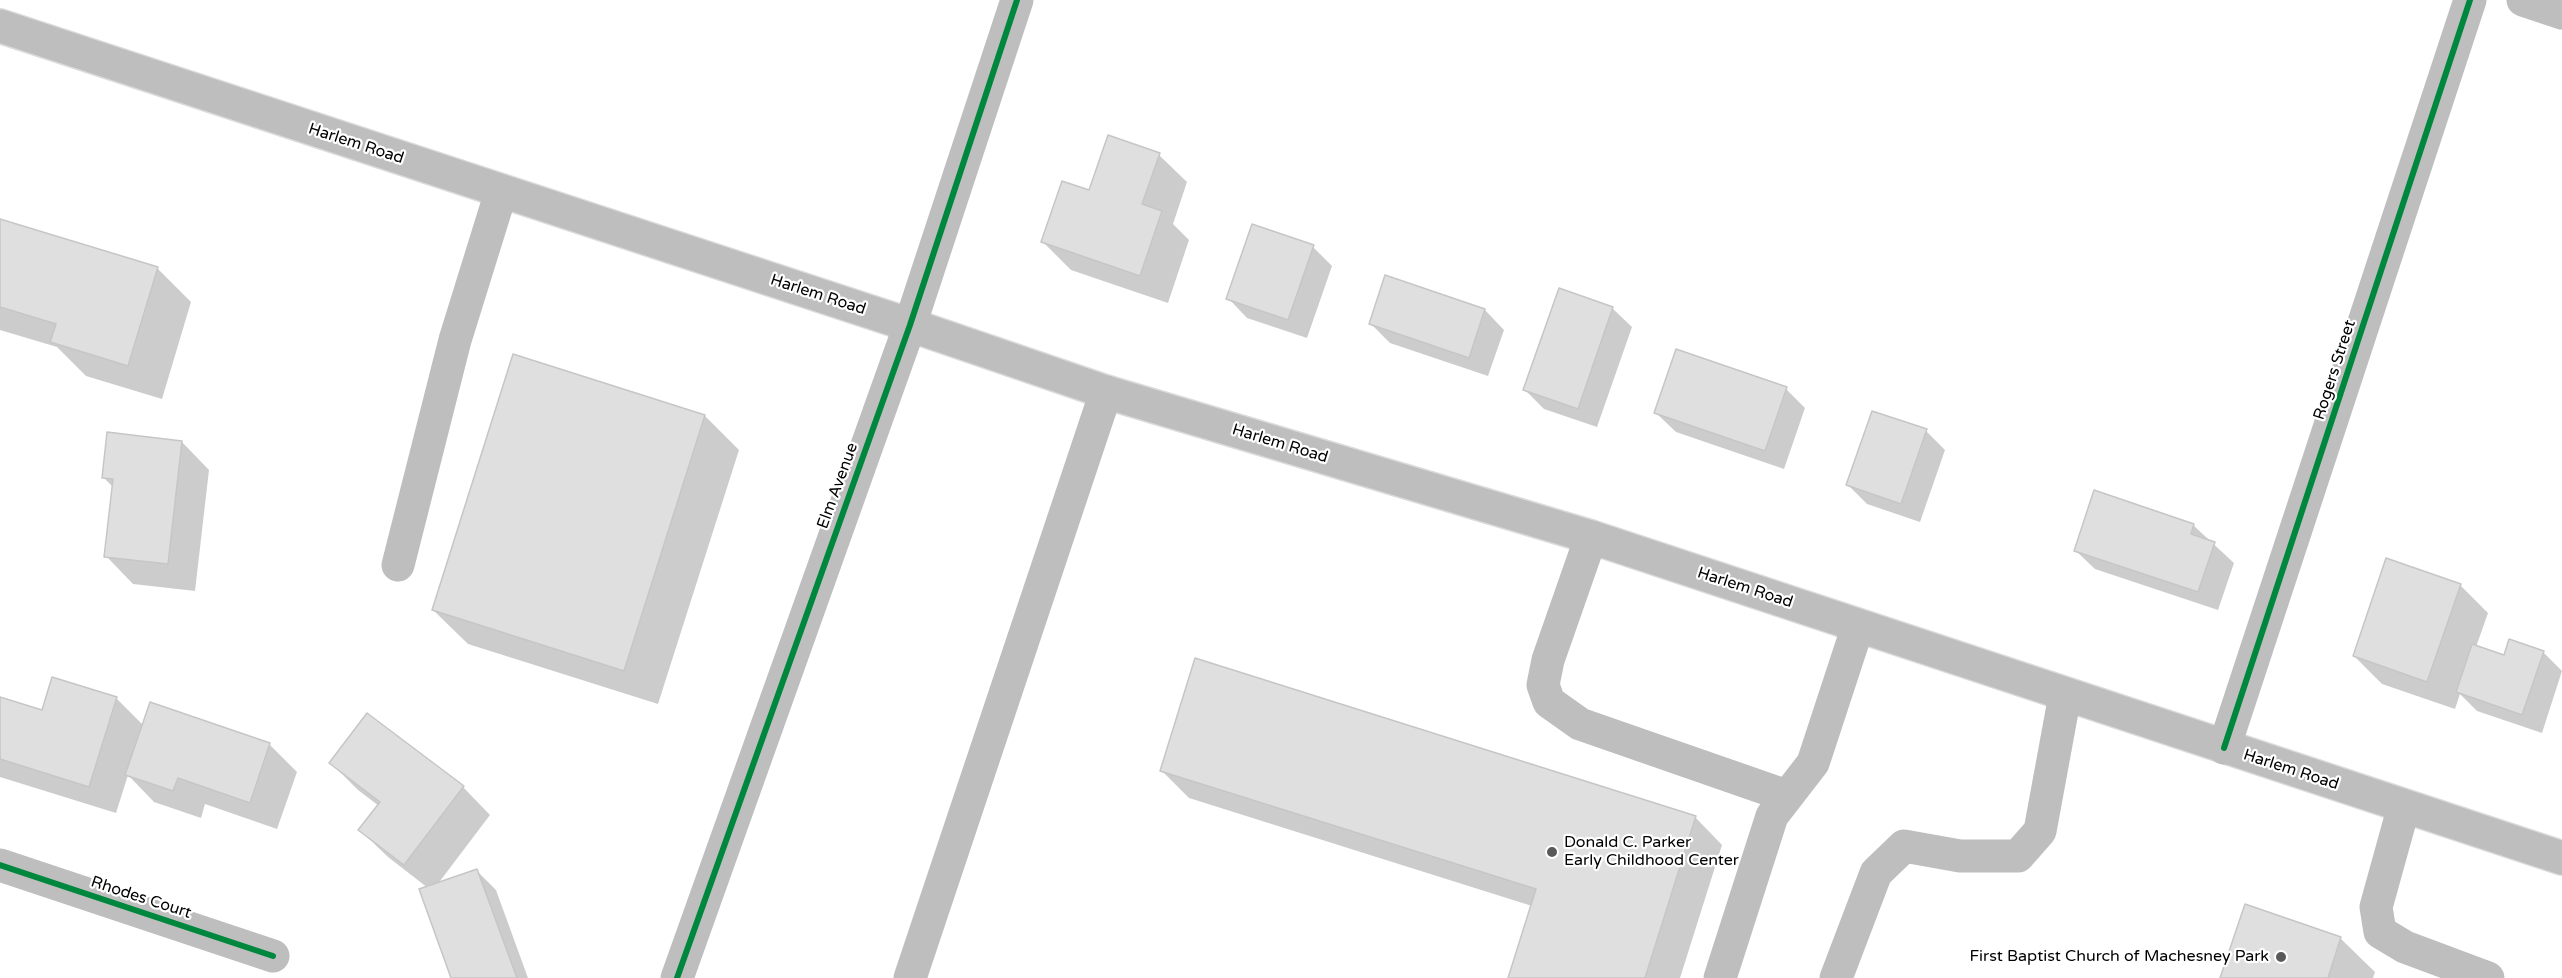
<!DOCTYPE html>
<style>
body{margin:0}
canvas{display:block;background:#fff}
</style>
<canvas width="2562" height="978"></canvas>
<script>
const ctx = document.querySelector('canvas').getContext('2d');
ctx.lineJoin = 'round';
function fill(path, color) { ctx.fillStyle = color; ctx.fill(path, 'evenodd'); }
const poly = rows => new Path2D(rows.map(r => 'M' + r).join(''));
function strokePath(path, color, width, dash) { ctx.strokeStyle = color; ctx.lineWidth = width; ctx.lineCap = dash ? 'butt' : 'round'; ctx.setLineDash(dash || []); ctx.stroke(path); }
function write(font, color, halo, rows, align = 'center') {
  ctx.font = font + ' "Varela Round",sans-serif'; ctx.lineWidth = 4.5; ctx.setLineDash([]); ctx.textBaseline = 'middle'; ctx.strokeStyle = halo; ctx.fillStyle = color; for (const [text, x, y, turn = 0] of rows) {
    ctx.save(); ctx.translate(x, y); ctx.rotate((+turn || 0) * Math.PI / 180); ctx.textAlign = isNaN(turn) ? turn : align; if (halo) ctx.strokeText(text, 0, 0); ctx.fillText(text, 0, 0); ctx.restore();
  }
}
fill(poly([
 [1159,155,1187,182,1173,224,1189,240,1168,303,1071,270,1043,242,1090,192],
 [0,221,157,268,191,302,162,399,86,376,57,347,0,330],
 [1313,247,1332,266,1307,338,1247,318,1228,298],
 [1386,277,1485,310,1504,330,1488,376,1390,343,1370,323],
 [1612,308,1632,327,1597,427,1544,409,1525,390],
 [514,356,705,416,739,450,658,704,468,644,433,610],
 [1786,389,1805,408,1784,469,1676,432,1656,413],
 [1926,431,1945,450,1920,522,1867,504,1848,485],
 [182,442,209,470,195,591,133,584,106,556,114,488,103,477],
 [2193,525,2234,563,2218,610,2095,569,2075,550],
 [2460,585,2488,613,2476,647,2505,657,2543,652,2562,671,2542,733,2477,711,2460,694,2455,709,2382,684,2354,656],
 [116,698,144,726,269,744,297,772,277,829,205,804,201,818,154,802,128,775,116,813,0,777,0,699,43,712],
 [331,763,463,787,490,815,437,885,477,871,496,890,528,978,453,978,428,888,388,857,360,830,379,806,358,790],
 [1161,770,1695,817,1722,845,1680,978,1509,978,1532,906,1189,798],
 [2340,938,2375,972,2373,978,2222,978]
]), '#0003');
const building = poly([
 [1108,135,1160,153,1142,204,1162,211,1140,276,1041,242,1062,181,1089,190,1108,135],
 [0,219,158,267,128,366,50,342,56,324,0,307,0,219],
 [1252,224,1314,245,1288,320,1226,299,1252,224],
 [1385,275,1485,309,1469,358,1369,324,1385,275],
 [1559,288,1613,307,1578,409,1523,390,1559,288],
 [1676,349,1787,387,1765,451,1654,413,1676,349],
 [513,354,705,415,624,671,432,610,513,354],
 [1872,411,1927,429,1901,504,1846,485,1872,411],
 [107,432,182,441,168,564,104,557,113,479,102,478,107,432],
 [2094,490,2194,524,2191,534,2215,542,2198,592,2074,551,2094,490],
 [2386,558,2461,584,2427,682,2353,656,2386,558],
 [2509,639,2544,651,2522,715,2456,692,2472,644,2504,655,2509,639],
 [1195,658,1696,816,1645,978,1508,978,1536,889,1160,771,1195,658],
 [52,677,117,697,89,787,0,759,0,697,42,710,52,677],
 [150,702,270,743,250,803,178,778,173,791,125,775,150,702],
 [367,713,464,786,404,865,358,830,380,802,329,763,367,713],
 [477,869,517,978,451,978,419,889,477,869],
 [2245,904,2341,937,2328,978,2220,978,2245,904]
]);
fill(building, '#dfdfdf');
strokePath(building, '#c6c6c6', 1.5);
const major = poly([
 [0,26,910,325,1106,392,1591,537,2562,858]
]);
strokePath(major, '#dbdbdb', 36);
strokePath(poly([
 [2523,0,2562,13],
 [1591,537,1548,660,1543,685,1549,702,1580,724,1787,796],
 [398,565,455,340,501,192],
 [2224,748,2470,0],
 [2404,806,2376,907,2380,932,2405,947,2488,978],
 [0,865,273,956],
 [677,978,910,325,1017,0],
 [910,978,1106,392],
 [1720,978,1772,816,1813,763,1858,626],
 [1836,978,1876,873,1904,846,1960,856,2018,856,2040,831,2065,695]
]), '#bebebe', 33);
strokePath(major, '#bebebe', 33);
strokePath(poly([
 [2224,748,2470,0],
 [0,865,273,956],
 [677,978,910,325,1017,0]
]), '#00873e', 6);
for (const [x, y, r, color] of [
 [1552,852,6,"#595959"],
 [2281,957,6,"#595959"]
]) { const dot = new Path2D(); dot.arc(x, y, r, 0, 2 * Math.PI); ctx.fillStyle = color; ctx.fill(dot); strokePath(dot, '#fff', 2); }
write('16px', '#000', '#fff', [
 ["Harlem Road",356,144,18],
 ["Harlem Road",818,295,18],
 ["Rogers Street",2335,370,-72],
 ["Harlem Road",1280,444,17],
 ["Elm Avenue",838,486,-70],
 ["Harlem Road",1745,588,18],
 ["Harlem Road",2291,770,18],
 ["Rhodes Court",141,898,18]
]);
write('16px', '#000', '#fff', [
 ["Donald C. Parker",1564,843],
 ["Early Childhood Center",1564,861],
 ["First Baptist Church of Machesney Park",2269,957,"right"]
], 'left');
</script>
